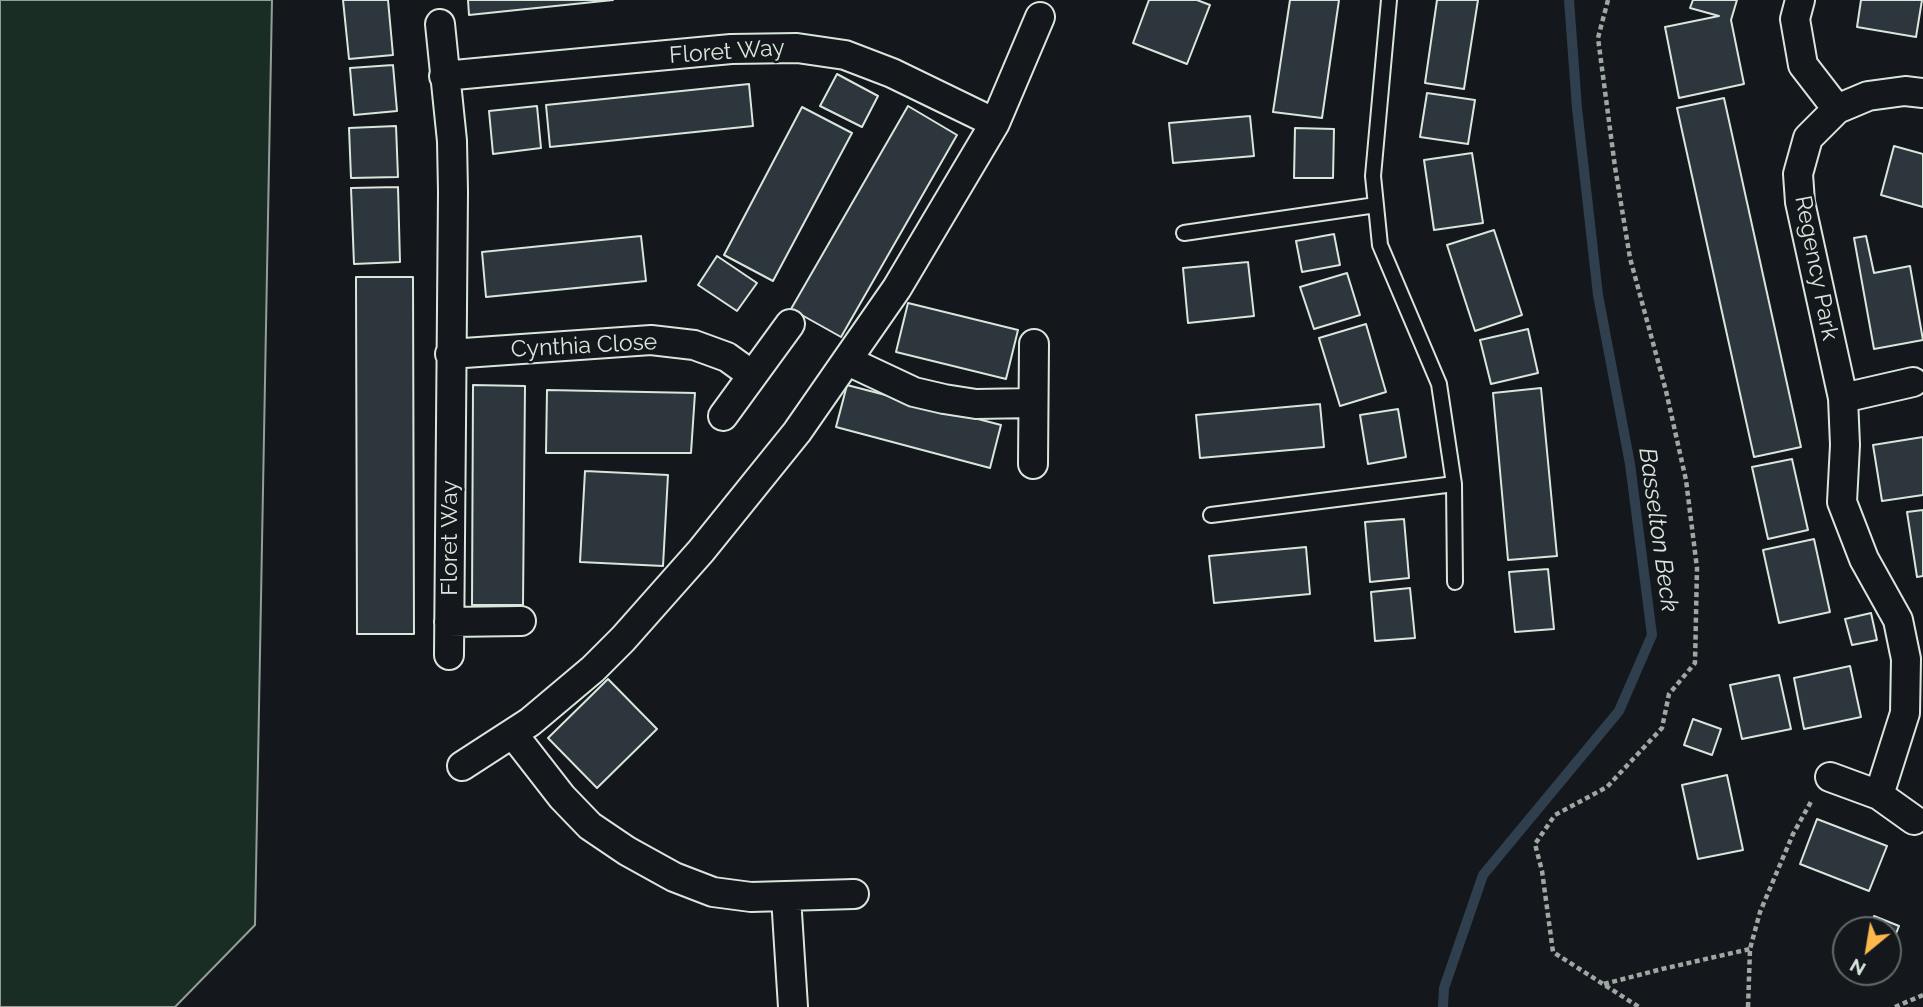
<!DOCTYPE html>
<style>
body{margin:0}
#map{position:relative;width:1923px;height:1007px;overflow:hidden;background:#14181c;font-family:Raleway,sans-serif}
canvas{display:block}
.north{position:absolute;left:1832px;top:916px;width:70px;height:70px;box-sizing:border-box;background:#14181c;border:2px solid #626a69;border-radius:50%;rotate:210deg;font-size:19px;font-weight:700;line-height:28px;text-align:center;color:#d8e6dc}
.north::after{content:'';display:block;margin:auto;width:24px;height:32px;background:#ffb74d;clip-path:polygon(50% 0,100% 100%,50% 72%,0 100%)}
</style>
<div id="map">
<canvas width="1923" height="1007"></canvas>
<div class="north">N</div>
</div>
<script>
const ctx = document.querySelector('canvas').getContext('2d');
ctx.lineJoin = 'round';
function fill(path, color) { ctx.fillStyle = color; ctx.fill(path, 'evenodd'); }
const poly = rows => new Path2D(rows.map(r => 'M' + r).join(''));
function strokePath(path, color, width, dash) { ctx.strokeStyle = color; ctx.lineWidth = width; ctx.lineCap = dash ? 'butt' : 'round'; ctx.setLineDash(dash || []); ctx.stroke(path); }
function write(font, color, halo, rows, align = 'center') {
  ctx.font = font + ' Raleway,sans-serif'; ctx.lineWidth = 5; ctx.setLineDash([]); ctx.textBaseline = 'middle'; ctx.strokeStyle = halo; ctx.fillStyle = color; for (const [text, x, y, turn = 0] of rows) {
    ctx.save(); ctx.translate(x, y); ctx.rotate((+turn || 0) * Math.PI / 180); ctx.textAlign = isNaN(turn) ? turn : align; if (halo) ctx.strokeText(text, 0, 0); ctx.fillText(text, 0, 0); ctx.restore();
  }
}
const green = poly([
 [0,0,272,0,255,925,175,1007,0,1007,0,0]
]);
fill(green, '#1a2d24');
strokePath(green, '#939e99', 2);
strokePath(poly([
 [1443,1007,1444,988,1483,875,1619,711,1652,635,1630,464,1598,295,1577,108,1569,0]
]), '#2f3f4d', 10);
const building = poly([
 [343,0,388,0,393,55,349,59,343,0],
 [468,0,613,0,469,15,468,0],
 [1149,0,1197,0,1210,5,1187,64,1133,43,1149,0],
 [1290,0,1339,0,1322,118,1273,112,1290,0],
 [1437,0,1478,0,1464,89,1425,83,1437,0],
 [1693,0,1737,0,1731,20,1744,84,1679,98,1665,27,1719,16,1690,8,1693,0],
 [1861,0,1922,0,1916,37,1857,27,1861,0],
 [393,65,397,111,354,115,350,68,393,65],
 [837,74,878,96,862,127,820,106,837,74],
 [749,84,753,126,550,147,546,105,749,84],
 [1427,93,1475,100,1468,144,1420,137,1427,93],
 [1724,98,1801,447,1754,457,1677,108,1724,98],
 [537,106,541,148,493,154,489,111,537,106],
 [908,106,957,135,841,337,791,309,908,106],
 [802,107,852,133,773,281,724,255,802,107],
 [1250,116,1254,156,1173,163,1169,123,1250,116],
 [396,126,398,177,351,178,349,128,396,126],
 [1295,128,1334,129,1333,178,1294,178,1295,128],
 [1894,146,1923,154,1923,207,1881,195,1894,146],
 [1472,153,1483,223,1434,230,1424,160,1472,153],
 [398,187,400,262,354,264,351,188,398,187],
 [1494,230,1522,315,1475,331,1447,245,1494,230],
 [1334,234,1340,265,1302,272,1296,241,1334,234],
 [641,236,646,281,486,297,482,252,641,236],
 [1866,236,1874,273,1910,266,1923,340,1874,349,1854,238,1866,236],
 [717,256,757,283,737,311,698,285,717,256],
 [1248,262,1254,316,1188,323,1183,268,1248,262],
 [1347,273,1360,315,1314,329,1300,287,1347,273],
 [356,277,413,277,414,634,357,634,356,277],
 [908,303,1018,330,1006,379,896,352,908,303],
 [1366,324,1386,392,1340,406,1319,338,1366,324],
 [1528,329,1538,373,1491,384,1480,340,1528,329],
 [473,385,525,386,523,605,472,605,473,385],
 [847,385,1001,425,990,468,836,427,847,385],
 [1541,388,1557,556,1508,560,1493,393,1541,388],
 [547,390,695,393,691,453,546,453,547,390],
 [1320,404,1324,447,1200,458,1196,415,1320,404],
 [1398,409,1406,457,1368,464,1360,415,1398,409],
 [1923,437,1923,495,1882,501,1873,445,1923,437],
 [1792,459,1808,530,1768,539,1752,467,1792,459],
 [585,471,668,475,663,566,580,562,585,471],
 [1923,510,1923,576,1917,577,1907,512,1923,510],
 [1404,519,1409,578,1370,582,1365,522,1404,519],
 [1814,539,1830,612,1779,623,1763,550,1814,539],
 [1306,547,1310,594,1214,603,1209,556,1306,547],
 [1548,569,1554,629,1515,632,1509,572,1548,569],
 [1410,588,1415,638,1375,641,1371,592,1410,588],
 [1871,613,1877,640,1852,645,1845,619,1871,613],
 [1850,666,1861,717,1804,729,1794,678,1850,666],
 [1779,675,1791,729,1742,739,1730,685,1779,675],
 [608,679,657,729,597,788,548,738,608,679],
 [1693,719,1721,729,1712,755,1684,745,1693,719],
 [1727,775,1743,850,1698,859,1682,785,1727,775],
 [1817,819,1887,846,1869,891,1800,864,1817,819],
 [1874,916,1899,926,1888,954,1888,930,1869,930,1874,916]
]);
fill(building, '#2c363c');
strokePath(building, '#d8e6dc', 2);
const lane = poly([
 [1389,0,1373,176,1380,245,1439,384,1454,484,1455,582],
 [1184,233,1376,205],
 [1211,515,1454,484]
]);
const street = poly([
 [1800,0,1795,19,1803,65,1837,109],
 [440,24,452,141,453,192,449,655],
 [444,76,731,49,797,48,845,55,892,73,995,123],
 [450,354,651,340,694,345,727,357,752,375],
 [848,361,914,392,944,399,976,404,1033,403],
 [1843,398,1913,382],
 [723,416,790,324],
 [1033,464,1034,344],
 [449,622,521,621],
 [513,734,562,797,590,826,627,851,674,877,713,892,751,897,854,894],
 [462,766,530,722,593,669,623,639,701,551,797,432,897,288,995,123,1040,17],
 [1830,777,1879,795,1905,713,1906,659,1898,620,1864,559,1842,502,1845,445,1843,398,1800,202,1798,174,1808,138,1837,109,1868,96,1905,91,1923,93],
 [1879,795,1914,820],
 [786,897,793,1007]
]);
strokePath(lane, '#d8e6dc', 18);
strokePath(street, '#d8e6dc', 32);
strokePath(poly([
 [1608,0,1598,38,1615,167,1630,258,1666,391,1686,480,1697,568,1695,663,1669,694,1662,728,1607,787,1555,815,1535,844,1542,871,1553,952,1639,1007],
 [1604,984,1662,969,1750,949],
 [1748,1007,1750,949,1760,912,1793,834,1812,800],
 [1895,1007,1923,995]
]), '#9da8a2', 4.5, [5, 3.5]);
strokePath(lane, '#14181c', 14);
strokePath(street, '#14181c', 28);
write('23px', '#d8e6dc', '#14181c', [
 ["Floret Way",727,52,-4],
 ["Regency Park",1816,268,79],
 ["Cynthia Close",584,346,-3],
 ["Floret Way",450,538,-90]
]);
write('italic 24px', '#d8e6dc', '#14181c', [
 ["Basselton Beck",1658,530,82]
]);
</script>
